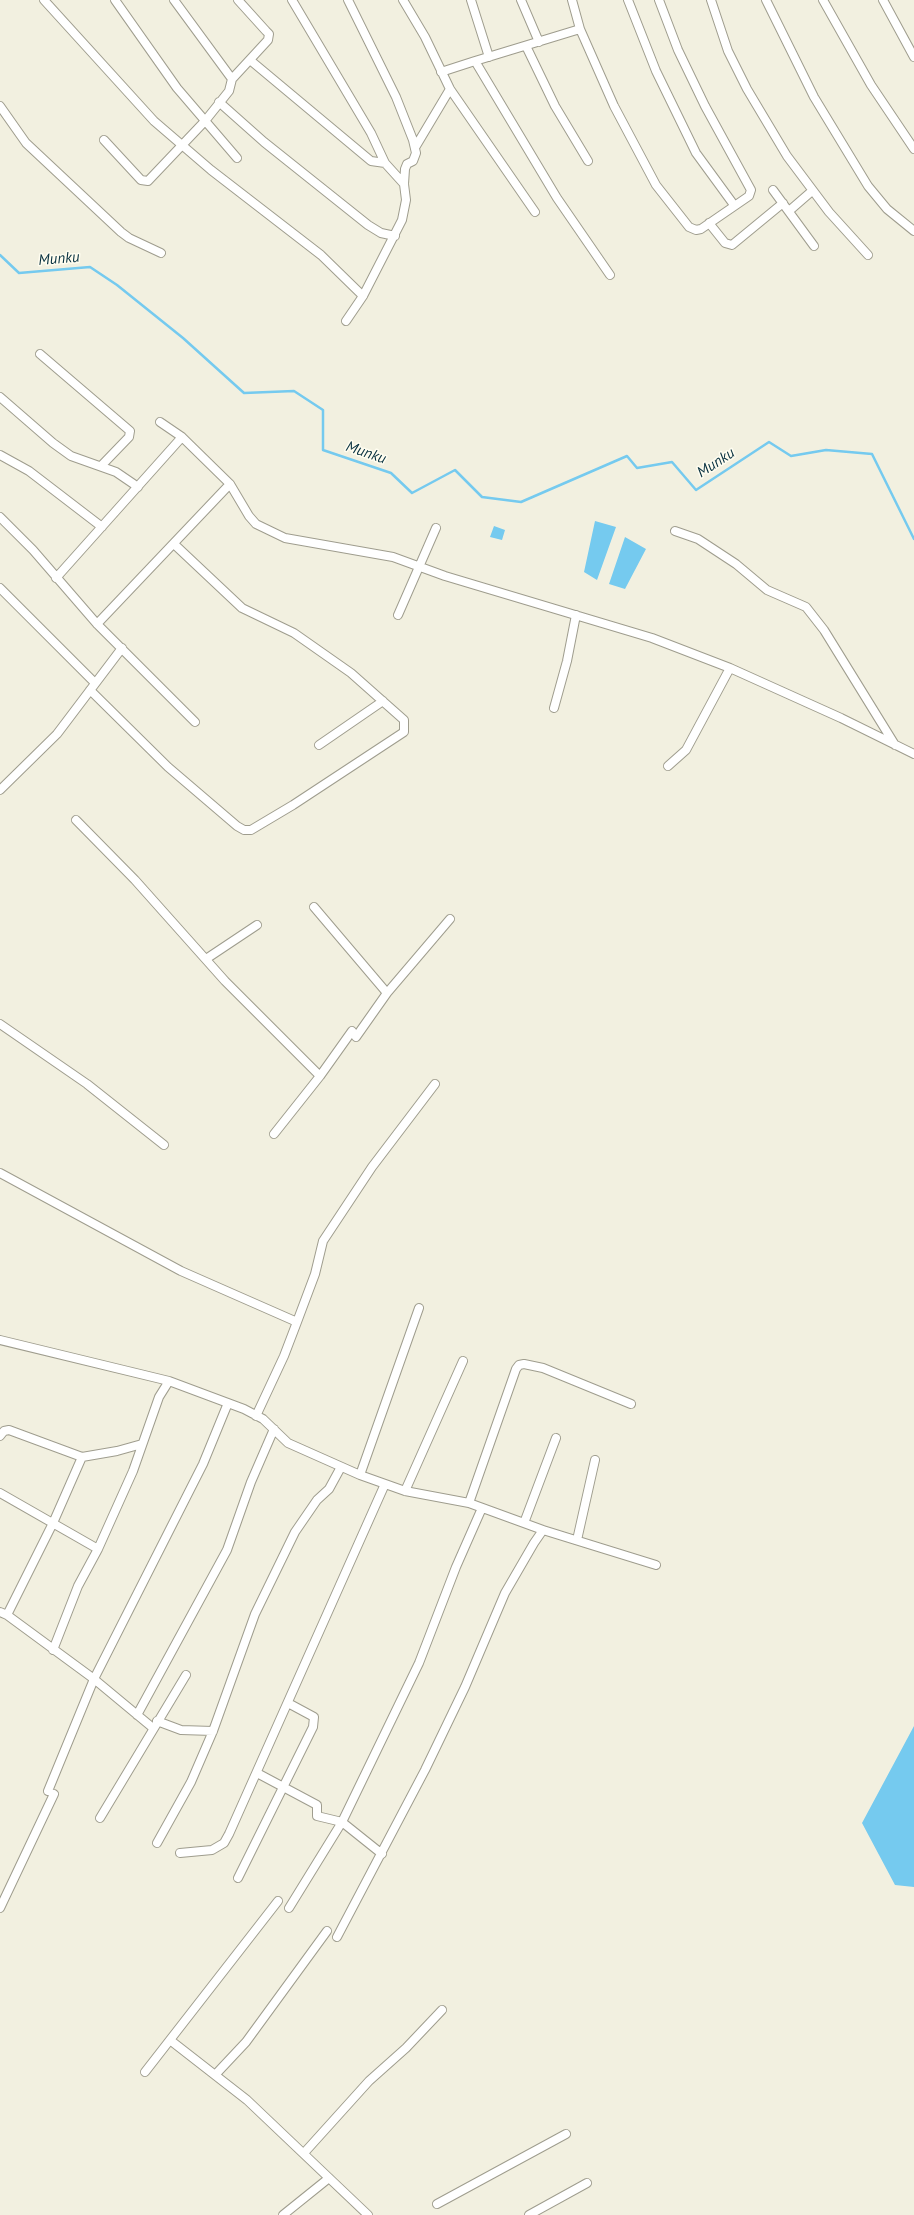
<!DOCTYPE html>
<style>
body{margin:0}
canvas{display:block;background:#f2f0e0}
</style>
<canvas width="914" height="2215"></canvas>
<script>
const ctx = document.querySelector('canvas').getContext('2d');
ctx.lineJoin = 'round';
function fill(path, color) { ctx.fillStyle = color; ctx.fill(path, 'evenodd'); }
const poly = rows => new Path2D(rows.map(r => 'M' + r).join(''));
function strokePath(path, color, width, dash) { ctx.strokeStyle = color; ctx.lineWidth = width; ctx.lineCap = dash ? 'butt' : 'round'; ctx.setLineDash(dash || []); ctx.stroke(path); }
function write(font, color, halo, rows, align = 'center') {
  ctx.font = font + ' "PT Sans",sans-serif'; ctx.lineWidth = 3; ctx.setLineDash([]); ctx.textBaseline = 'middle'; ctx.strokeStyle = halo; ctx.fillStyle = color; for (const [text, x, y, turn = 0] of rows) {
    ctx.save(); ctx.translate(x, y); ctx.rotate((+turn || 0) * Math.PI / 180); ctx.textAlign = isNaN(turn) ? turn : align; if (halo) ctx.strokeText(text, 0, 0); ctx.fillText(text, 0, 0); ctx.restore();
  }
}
fill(poly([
 [595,521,616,527,597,580,584,572],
 [494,526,505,530,502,540,490,537],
 [625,537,646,549,625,589,609,584],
 [914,1726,914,1887,895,1885,862,1823]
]), '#75caef');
strokePath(poly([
 [0,255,19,273,90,267,117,285,183,338,244,393,294,391,323,410,323,450,391,473,412,493,455,470,482,497,521,502,627,456,637,468,672,462,696,490,769,442,791,456,826,450,872,454,914,539]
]), '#75caef', 2.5);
const minor = poly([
 [44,0,154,121,211,170,321,255,363,296],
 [115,0,177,88,237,158],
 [174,0,232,79],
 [292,0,371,133,385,163,404,184],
 [403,0,425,37,450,89,535,212],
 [471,0,489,57],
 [521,0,539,42],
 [572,0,580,29,614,106,656,185,689,227,696,230,701,229,749,196,751,190,705,106,678,50,659,0],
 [628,0,656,71,696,153,734,205],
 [711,0,728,51,747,89,787,156,829,212,868,255],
 [766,0,814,97,868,186,887,209,914,231],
 [823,0,871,85,914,149],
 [883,0,914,57],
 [526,46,555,106,588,161],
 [250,60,371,161,385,163],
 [475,61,580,29],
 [441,72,475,61,557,198,610,275],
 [219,102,264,142,368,225,381,233,395,236],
 [0,106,26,143,121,232,129,238,161,253],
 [104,140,141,180,148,181,205,121,229,91,232,79,268,40,269,34,266,31,238,0],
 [416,146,450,89],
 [773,190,814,246],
 [789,211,812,191],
 [709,223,725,243,732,245,783,203],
 [346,321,363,296,402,220,406,200,404,184,405,169,407,164,413,161,416,153,413,140,396,97,348,0],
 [40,354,130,431,129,437,102,465],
 [0,397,53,443,71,456,116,472,138,487],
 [160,422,182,437,230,484,249,516,256,524,285,538,393,557,445,576,652,638,730,668,841,718,914,754],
 [0,455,29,471,102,527],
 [0,517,33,550,97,624,195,722],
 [675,531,698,539,736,564,767,590,806,607,824,630,895,745],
 [56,578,182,437],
 [0,588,95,683],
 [398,615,436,528],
 [97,624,230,484],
 [90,690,168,767,237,826,244,830,251,830,293,805,404,732,404,720,351,673,294,633,242,608,174,544],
 [554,708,567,661,576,615],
 [319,745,383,701],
 [668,766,686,750,730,668],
 [0,790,57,734,122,648],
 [76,820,135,880,225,981,320,1076],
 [314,907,387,993],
 [206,959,257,925],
 [0,1024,87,1084,164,1145],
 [356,1037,387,993,450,919],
 [274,1134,320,1076,352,1031],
 [0,1173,181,1271,297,1322],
 [0,1340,169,1381,244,1409,263,1419,288,1443,360,1475,405,1491,469,1503,543,1530,656,1565],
 [256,1416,284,1356,297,1322,315,1274,323,1241,372,1167,435,1084],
 [0,1436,4,1431,9,1430,82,1457,117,1451,142,1444],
 [360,1475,419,1308],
 [405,1491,463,1361],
 [0,1493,98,1549],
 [469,1503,516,1369,519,1365,524,1364,543,1368,631,1404],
 [524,1523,556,1438],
 [577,1540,595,1460],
 [0,1612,7,1615,94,1679,153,1728],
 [7,1615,53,1523,82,1457],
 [53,1650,78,1586,98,1549,133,1471,159,1397,169,1381],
 [137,1715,227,1550,251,1482,274,1429],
 [157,1721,181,1730,213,1731],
 [257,1773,317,1805,317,1816,342,1822,382,1854],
 [48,1791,94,1679,203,1464,228,1403],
 [100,1818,186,1675],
 [157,1843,191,1782,213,1731,255,1614,295,1532,317,1500,329,1489,341,1467],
 [180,1853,212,1850,224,1843,229,1834,385,1484],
 [238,1878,313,1727,314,1717,288,1703],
 [0,1908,54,1794],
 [289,1908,342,1822,419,1663,456,1567,482,1508],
 [337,1937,425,1770,465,1687,505,1593,534,1543,543,1530],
 [170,2040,247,2100,368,2215],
 [145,2072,278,1901],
 [215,2075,246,2042,327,1931],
 [304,2153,369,2081,406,2048,442,2010],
 [437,2204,566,2134],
 [283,2215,329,2178],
 [529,2215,587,2183]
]);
strokePath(minor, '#9f9d8e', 10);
strokePath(minor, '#fff', 8);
write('italic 15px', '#052e3d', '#fffdf0', [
 ["Munku",59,259,-5],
 ["Munku",366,453,19],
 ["Munku",716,463,-33]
]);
</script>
